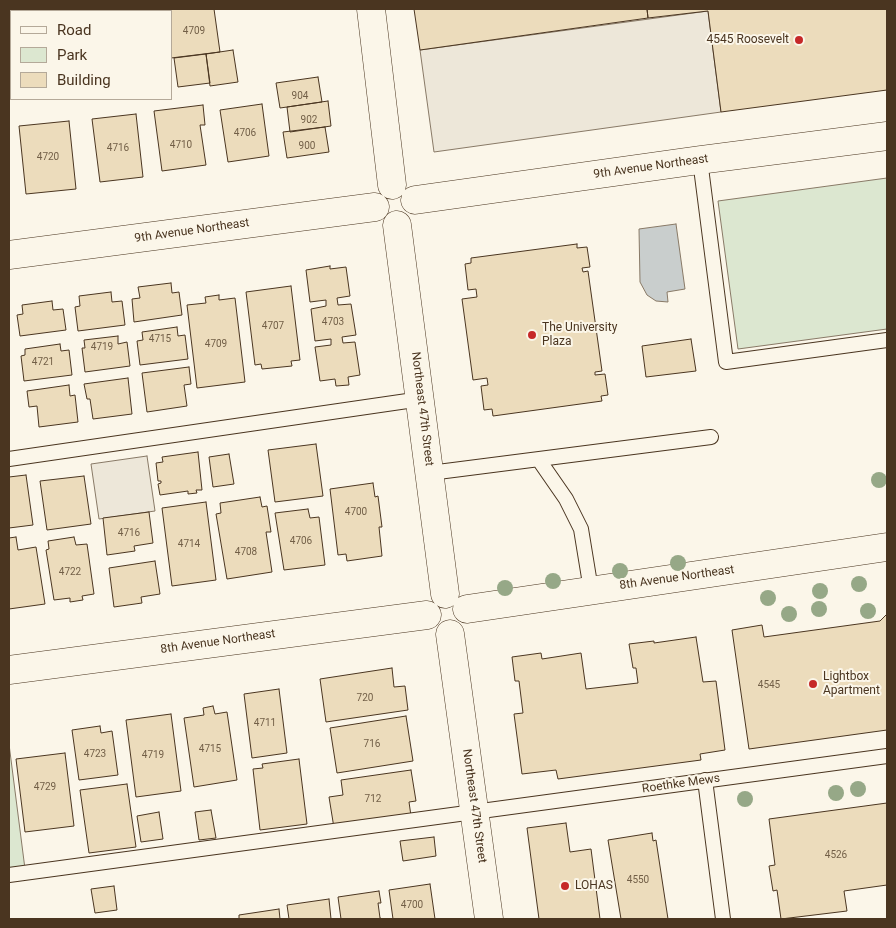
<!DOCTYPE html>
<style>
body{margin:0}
#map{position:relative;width:896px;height:928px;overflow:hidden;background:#fbf6e9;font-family:Roboto,sans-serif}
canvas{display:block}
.frame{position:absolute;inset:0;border:10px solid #4a3520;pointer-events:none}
.legend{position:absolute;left:10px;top:10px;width:162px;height:90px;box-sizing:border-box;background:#fbf6e9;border:1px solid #b4a999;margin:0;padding:6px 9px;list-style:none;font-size:15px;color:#4a3520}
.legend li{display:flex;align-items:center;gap:10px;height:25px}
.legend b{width:25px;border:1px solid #b4a999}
</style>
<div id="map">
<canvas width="896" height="928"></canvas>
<div class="frame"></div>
<ul class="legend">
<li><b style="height:6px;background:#fbf6e9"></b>Road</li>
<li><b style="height:14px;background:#dce7d0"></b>Park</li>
<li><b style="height:14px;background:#ecdcbc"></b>Building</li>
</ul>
</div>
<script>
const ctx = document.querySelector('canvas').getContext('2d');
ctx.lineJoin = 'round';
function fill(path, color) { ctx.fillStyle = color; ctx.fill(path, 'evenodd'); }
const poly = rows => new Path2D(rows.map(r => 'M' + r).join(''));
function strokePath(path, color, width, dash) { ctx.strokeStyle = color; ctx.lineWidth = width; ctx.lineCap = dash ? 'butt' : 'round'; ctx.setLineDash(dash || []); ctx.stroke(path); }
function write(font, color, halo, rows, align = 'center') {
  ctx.font = font + ' Roboto,sans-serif'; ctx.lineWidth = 4; ctx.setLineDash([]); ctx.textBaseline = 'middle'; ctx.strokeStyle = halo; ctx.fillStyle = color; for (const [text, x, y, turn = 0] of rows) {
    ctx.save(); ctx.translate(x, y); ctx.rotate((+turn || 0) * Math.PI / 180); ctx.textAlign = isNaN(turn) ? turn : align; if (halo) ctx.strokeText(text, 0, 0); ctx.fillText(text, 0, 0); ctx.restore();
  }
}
const green = poly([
 [887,178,887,329,738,349,718,201,887,178],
 [9,744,25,869,9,871,9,744]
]);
fill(green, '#dce7d0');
strokePath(green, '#887966', 1);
const parking = poly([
 [31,9,138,9,138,11,31,11,31,9],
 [708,11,721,112,434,152,420,50,708,11],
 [147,456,155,511,99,519,91,464,147,456]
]);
fill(parking, '#ede7d9');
strokePath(parking, '#887966', 1);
const water = poly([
 [676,224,685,289,667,292,668,302,656,301,647,295,640,282,639,229,676,224]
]);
fill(water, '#c9cecd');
strokePath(water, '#887966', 1);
const building = poly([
 [9,9,23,9,23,11,11,11,11,46,9,46,9,9],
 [139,9,214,9,220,52,171,58,171,11,140,11,139,9],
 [414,9,647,9,648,18,420,50,414,9],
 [647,9,887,9,887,90,721,112,708,11,648,18,647,9],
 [233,50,238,82,210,86,206,54,233,50],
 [206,54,210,83,178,87,174,58,206,54],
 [318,77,322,102,280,108,276,83,318,77],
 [328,101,331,126,290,132,287,107,328,101],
 [262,104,269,156,228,162,220,110,262,104],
 [203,105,205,125,200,125,206,165,162,171,154,111,203,105],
 [136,114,143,177,100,182,92,119,136,114],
 [69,121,76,189,26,194,19,126,69,121],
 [325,127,329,152,287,158,283,132,325,127],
 [577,244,577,248,587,247,590,267,582,268,583,272,588,271,602,371,595,372,595,375,605,374,608,395,601,396,602,401,493,416,492,409,484,410,481,386,488,385,487,378,473,380,462,299,477,297,476,289,468,290,465,264,471,263,471,258,577,244],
 [330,266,330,269,346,267,350,296,337,298,338,305,351,304,356,335,342,337,343,343,355,342,360,375,348,377,349,385,336,386,335,379,320,381,315,347,331,345,331,339,315,341,311,309,326,306,326,300,310,302,306,270,330,266],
 [171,283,172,293,179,292,182,315,134,322,132,299,140,298,138,287,171,283],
 [291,286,300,360,291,361,292,366,262,369,261,364,255,365,246,292,291,286],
 [111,292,112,302,122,301,125,325,78,331,75,307,80,306,79,296,111,292],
 [219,295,219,300,235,298,245,382,197,388,187,305,206,303,205,297,219,295],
 [52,301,53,310,63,309,66,330,20,336,17,315,23,314,22,305,52,301],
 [177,327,178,336,185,335,188,359,140,365,137,341,143,340,142,332,177,327],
 [118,336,118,344,127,342,130,366,85,372,82,348,85,348,84,340,118,336],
 [691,339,696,371,646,377,642,346,691,339],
 [60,344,61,351,69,350,72,375,24,381,21,356,25,355,25,349,60,344],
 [189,367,191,384,184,385,187,406,147,412,142,373,189,367],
 [128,378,132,414,93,419,90,399,87,399,84,384,128,378],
 [69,385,70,396,75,395,78,422,39,427,37,406,29,407,27,391,69,385],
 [316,444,323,496,275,502,268,450,316,444],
 [198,452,202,490,196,490,197,493,188,494,188,491,160,495,158,484,161,483,161,481,158,481,156,463,163,462,162,457,198,452],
 [229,454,234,484,213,487,209,457,229,454],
 [26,475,33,525,9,528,9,477,26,475],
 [84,476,91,524,47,530,40,481,84,476],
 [373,483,375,497,378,496,382,527,379,527,382,556,347,561,346,554,338,555,330,489,373,483],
 [260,497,262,507,267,506,271,532,266,532,272,572,227,579,216,514,221,513,220,503,260,497],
 [206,502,216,580,172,586,162,508,206,502],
 [308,509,310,518,319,517,325,565,284,570,275,513,308,509],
 [149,512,153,543,134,546,135,551,107,555,103,518,149,512],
 [16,537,18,550,36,547,45,604,9,609,9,538,16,537],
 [74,537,76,545,87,544,94,594,82,596,83,600,70,602,70,598,54,600,46,550,49,549,48,541,74,537],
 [155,561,160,594,141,597,142,603,114,607,109,568,155,561],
 [887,614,887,730,749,749,732,630,762,625,764,637,880,621,887,614],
 [696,637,703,682,716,681,725,750,700,754,701,760,558,779,556,770,522,774,514,714,523,713,519,681,515,681,512,657,541,653,542,659,581,653,586,689,638,683,636,668,633,668,629,644,654,641,654,643,696,637],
 [392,668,394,687,405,686,408,710,326,722,320,679,392,668],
 [279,689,287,753,252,758,244,694,279,689],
 [213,706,215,714,227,712,237,780,194,787,184,718,204,715,203,708,213,706],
 [171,714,181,791,136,797,126,720,171,714],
 [406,716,413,761,337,773,330,728,406,716],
 [100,726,101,733,112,731,118,775,79,780,72,730,100,726],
 [65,753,74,826,25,832,16,759,65,753],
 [299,759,307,824,260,830,253,769,263,768,262,764,299,759],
 [411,770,416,801,409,802,411,816,334,828,329,797,343,795,341,780,411,770],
 [127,784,136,847,89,853,80,790,127,784],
 [887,803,887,885,844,891,847,911,781,919,777,890,773,891,769,866,775,865,769,819,887,803],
 [211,810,216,838,199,840,195,812,211,810],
 [159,812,163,839,141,842,137,816,159,812],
 [566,823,570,852,591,849,600,919,539,919,527,828,566,823],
 [652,833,653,841,656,840,668,919,621,919,608,840,652,833],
 [434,837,436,856,403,861,400,841,434,837],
 [430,884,435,919,393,919,389,890,430,884],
 [114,886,117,910,95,913,91,889,114,886],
 [379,891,381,903,378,903,380,918,383,919,341,919,338,897,379,891],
 [329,899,331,919,289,919,287,905,329,899],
 [279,909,280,919,239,919,239,915,279,909]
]);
fill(building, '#ecdcbc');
strokePath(building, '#4a3520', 1);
const service = poly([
 [96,11,97,9],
 [700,160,726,362,887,340],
 [9,459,421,399],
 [539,460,566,499,581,529,591,590],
 [430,473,711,437],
 [705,780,723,919],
 [9,875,887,756]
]);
const minor = poly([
 [371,9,392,185],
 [415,200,700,160,887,136],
 [397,225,445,594],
 [9,255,375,207],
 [467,609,887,547],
 [450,634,489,919],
 [9,670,427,615]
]);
strokePath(service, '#4a3520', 16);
strokePath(minor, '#4a3520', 29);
strokePath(service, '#fbf6e9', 14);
strokePath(minor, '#fbf6e9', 28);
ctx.fillStyle = '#96a887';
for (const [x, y] of [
 [879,480],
 [678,563],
 [620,571],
 [553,581],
 [859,584],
 [505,588],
 [820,591],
 [768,598],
 [819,609],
 [868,611],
 [789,614],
 [858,789],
 [836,793],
 [745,799]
]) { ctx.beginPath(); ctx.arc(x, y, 8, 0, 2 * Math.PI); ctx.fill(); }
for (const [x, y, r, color] of [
 [799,40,5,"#c62828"],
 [532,335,5,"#c62828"],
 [813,684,5,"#c62828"],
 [565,886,5,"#c62828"]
]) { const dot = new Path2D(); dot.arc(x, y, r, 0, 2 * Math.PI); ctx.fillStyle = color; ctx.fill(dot); strokePath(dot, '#fbf6e9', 2); }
write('10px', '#725f47', null, [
 ["4709",194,31],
 ["904",300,96],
 ["902",309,120],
 ["4706",245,133],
 ["4710",181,145],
 ["900",307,146],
 ["4716",118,148],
 ["4720",48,157],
 ["4703",333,322],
 ["4707",273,326],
 ["4715",160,339],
 ["4709",216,344],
 ["4719",102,347],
 ["4721",43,362],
 ["4700",356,512],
 ["4716",129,533],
 ["4706",301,541],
 ["4714",189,544],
 ["4708",246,552],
 ["4722",70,572],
 ["4545",769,685],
 ["720",365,698],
 ["4711",265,723],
 ["716",372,744],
 ["4715",210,749],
 ["4723",95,754],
 ["4719",153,755],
 ["4729",45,787],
 ["712",373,799],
 ["4526",836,855],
 ["4550",638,880],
 ["4700",412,905]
]);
write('12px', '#4a3520', '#fbf6e9', [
 ["4545 Roosevelt",789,40,"right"],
 ["The University",542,328],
 ["Plaza",542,342],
 ["Lightbox",823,677],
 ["Apartment",823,691],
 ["LOHAS",575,886]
], 'left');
write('12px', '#4a3520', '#fbf6e9', [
 ["9th Avenue Northeast",651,167,-8],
 ["9th Avenue Northeast",192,231,-8],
 ["Northeast 47th Street",422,409,83],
 ["8th Avenue Northeast",677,578,-8],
 ["8th Avenue Northeast",218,642,-8],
 ["Roethke Mews",681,784,-8],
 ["Northeast 47th Street",474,806,82]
]);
</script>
